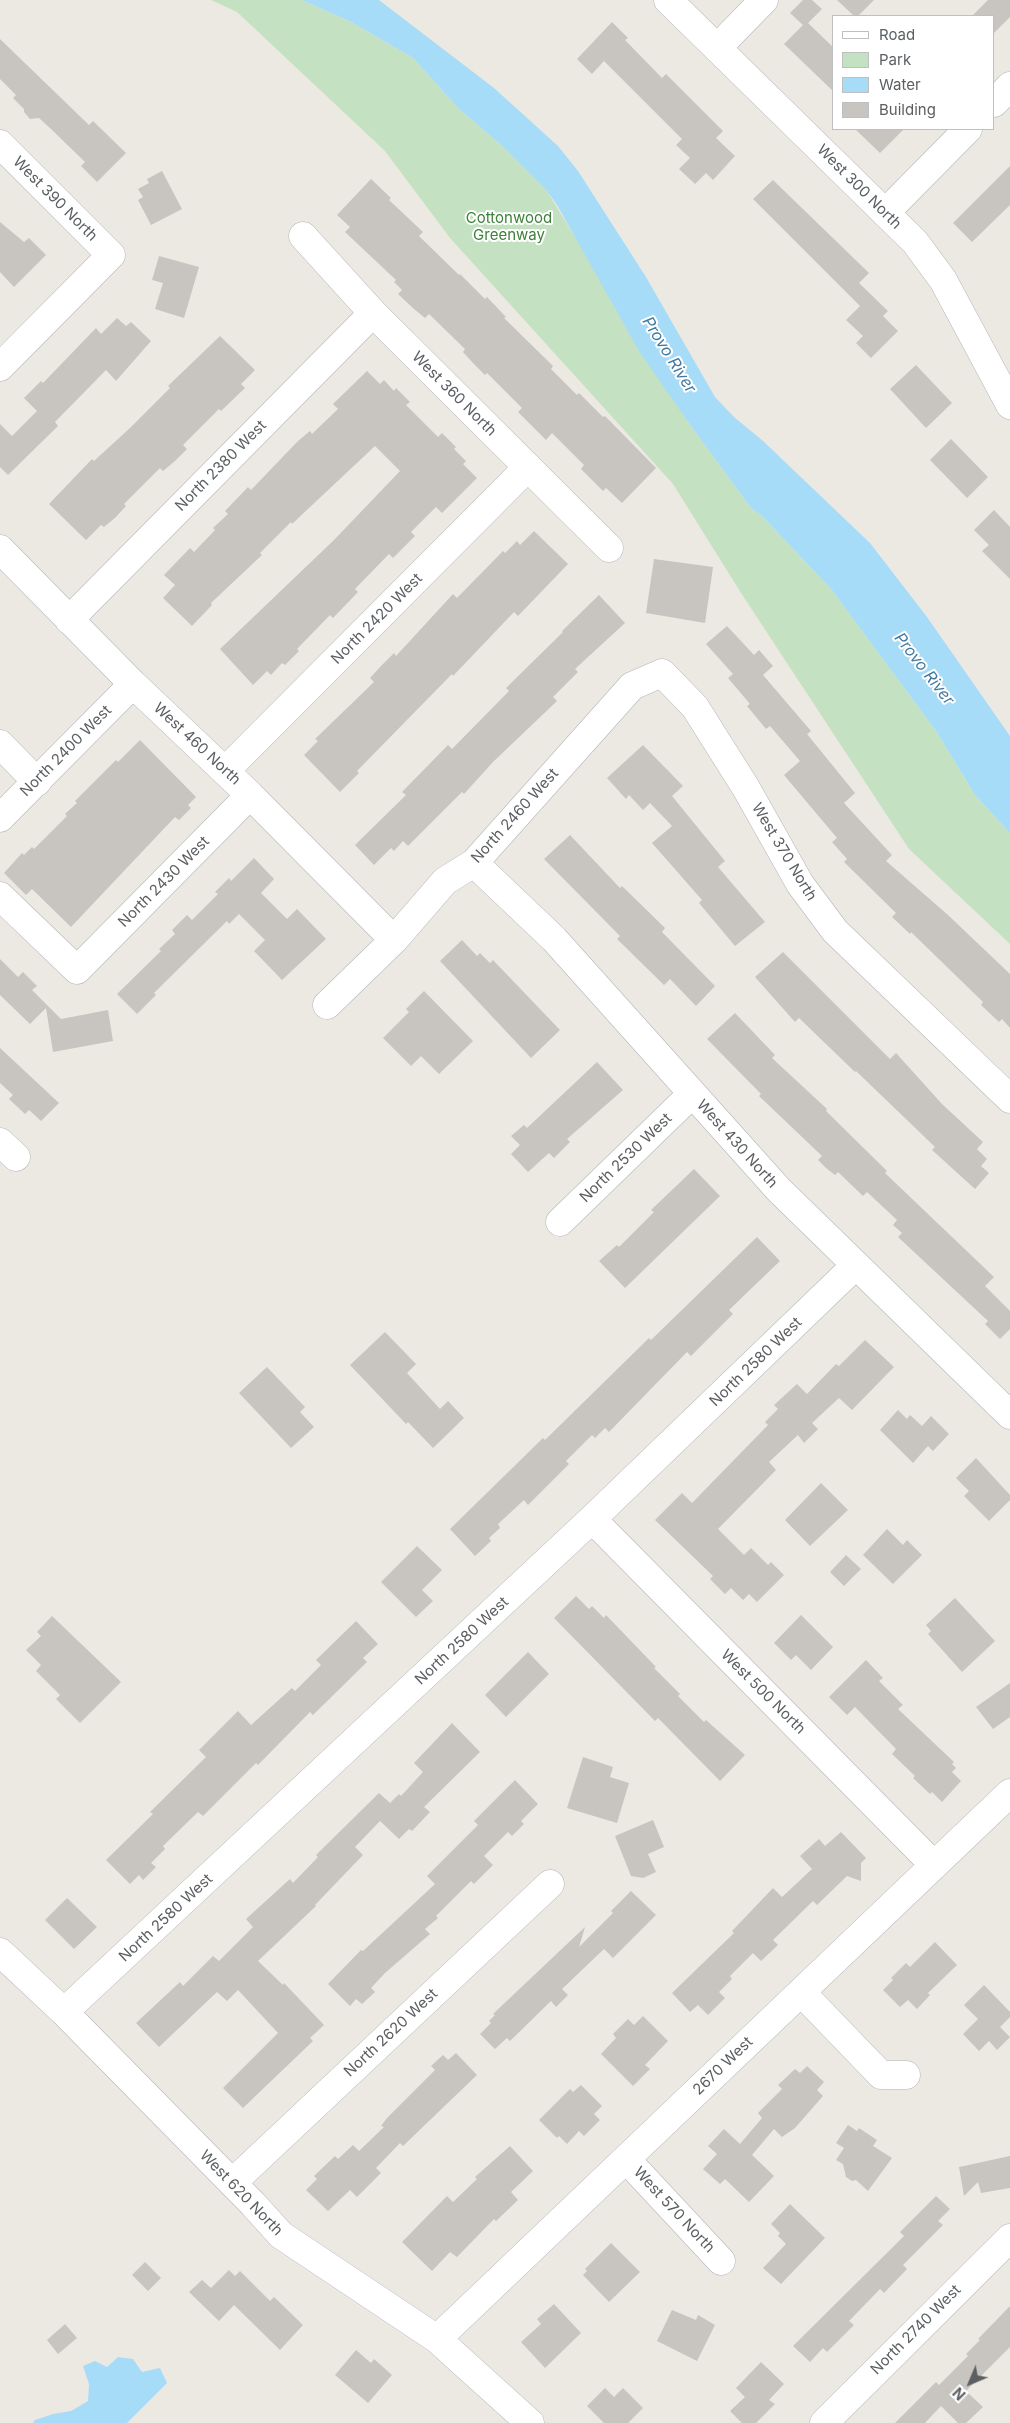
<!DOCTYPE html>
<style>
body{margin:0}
#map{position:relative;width:1010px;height:2423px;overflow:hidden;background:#ece9e2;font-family:Inter,sans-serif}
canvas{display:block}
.legend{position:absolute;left:832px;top:15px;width:162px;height:115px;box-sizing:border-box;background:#fff;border:1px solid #bdbfc0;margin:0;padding:6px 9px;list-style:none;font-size:15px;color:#5b5f62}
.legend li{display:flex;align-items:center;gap:10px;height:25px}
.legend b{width:25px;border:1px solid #bdbfc0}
.north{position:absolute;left:945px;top:2358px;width:50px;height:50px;-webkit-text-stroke:4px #fff;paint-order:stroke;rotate:225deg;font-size:14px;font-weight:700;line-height:20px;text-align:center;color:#5b5f62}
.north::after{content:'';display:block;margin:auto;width:18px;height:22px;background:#5b5f62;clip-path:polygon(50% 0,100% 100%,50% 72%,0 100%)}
</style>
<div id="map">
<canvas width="1010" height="2423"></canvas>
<ul class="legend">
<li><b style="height:6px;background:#fff"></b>Road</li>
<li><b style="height:14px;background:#c4e2c1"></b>Park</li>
<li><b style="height:14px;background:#a7dcf8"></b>Water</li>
<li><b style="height:14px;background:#c8c4bf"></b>Building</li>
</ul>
<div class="north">N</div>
</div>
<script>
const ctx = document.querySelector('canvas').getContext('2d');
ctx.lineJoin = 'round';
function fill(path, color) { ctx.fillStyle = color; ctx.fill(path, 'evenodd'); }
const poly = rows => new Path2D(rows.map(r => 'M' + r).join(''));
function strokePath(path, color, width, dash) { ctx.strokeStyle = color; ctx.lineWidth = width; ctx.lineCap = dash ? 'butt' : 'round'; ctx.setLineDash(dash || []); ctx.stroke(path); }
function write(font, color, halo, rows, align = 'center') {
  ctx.font = font + ' Inter,sans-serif'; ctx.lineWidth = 4; ctx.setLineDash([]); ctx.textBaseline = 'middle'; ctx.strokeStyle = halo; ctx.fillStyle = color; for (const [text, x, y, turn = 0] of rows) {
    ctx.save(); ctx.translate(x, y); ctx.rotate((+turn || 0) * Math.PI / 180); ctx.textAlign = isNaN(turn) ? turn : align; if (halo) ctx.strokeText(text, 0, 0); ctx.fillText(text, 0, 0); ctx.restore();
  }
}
fill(poly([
 [211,0,302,0,351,22,413,58,459,109,500,144,547,191,688,422,751,508,762,516,831,589,936,731,975,795,1010,833,1010,944,909,849,741,593,673,484,450,238,385,151,237,12]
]), '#c4e2c1');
fill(poly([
 [302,0,379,0,494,88,558,146,578,171,646,277,715,397,734,417,763,441,870,543,927,617,1010,736,1010,833,975,795,936,731,831,589,762,516,751,508,688,422,639,351,557,205,547,191,500,144,459,109,413,58,351,22],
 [118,2357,133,2359,142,2372,160,2368,167,2383,127,2423,33,2423,35,2420,53,2414,71,2411,88,2401,89,2384,83,2366,95,2361,107,2367]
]), '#a7dcf8');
fill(poly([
 [803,0,812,0,822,9,808,23,834,48,834,92,784,44,803,25,790,13],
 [837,0,874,0,858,16,854,16],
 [988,0,1010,0,1010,17,994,33,994,16,972,16],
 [612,22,628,38,625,40,662,78,666,74,723,131,716,138,735,156,713,180,706,173,695,184,679,169,690,158,676,145,682,139,604,61,592,74,577,59],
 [0,39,89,125,93,121,126,153,97,182,81,166,85,162,51,129,39,118,30,119,24,112,24,109,13,98,16,95,0,79],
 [855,129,904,129,880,153],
 [1010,166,1010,205,972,242,953,223],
 [162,171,182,209,151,225,138,200,143,197,138,189,149,183,147,179],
 [371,179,391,198,389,200,423,232,419,236,459,275,460,274,485,299,487,297,506,317,504,318,553,366,551,369,577,395,579,393,603,417,605,416,656,468,622,503,606,488,603,491,581,469,584,465,552,433,546,440,518,412,522,408,487,373,485,375,473,363,463,352,465,349,429,314,425,318,414,309,398,294,402,290,394,282,396,280,345,232,350,227,337,215],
 [773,180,869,273,859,283,888,311,883,316,898,331,871,358,856,343,863,336,846,320,860,306,753,199],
 [0,222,24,242,29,238,46,255,14,287,0,272],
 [159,256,199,267,184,318,155,309,163,283,152,280],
 [117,318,126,326,131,322,151,341,116,381,106,370,55,422,58,426,8,475,0,467,0,424,12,436,37,411,24,398,41,381,43,383,96,328,101,334],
 [220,336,255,370,241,384,245,388,221,411,219,409,183,445,187,449,175,461,163,471,160,468,124,504,126,506,115,518,104,527,101,525,86,540,49,504,92,459,94,461,130,428,170,388,168,386],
 [916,365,952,403,926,428,890,389],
 [367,371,380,384,384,380,394,391,396,388,410,402,406,405,438,437,442,433,456,447,454,449,466,461,463,464,477,478,442,513,436,507,411,532,415,536,393,558,389,554,355,589,358,592,333,618,330,615,297,649,299,651,285,665,282,663,271,675,267,671,253,685,220,649,334,540,400,471,375,446,292,524,291,522,260,553,262,555,211,603,212,605,192,626,163,598,175,585,164,575,190,548,194,552,215,530,213,528,228,514,225,511,248,487,251,490,298,441,310,431,312,434,338,409,333,404],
 [951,439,988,477,967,498,930,460],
 [994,510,1010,527,1010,579,982,551,989,545,974,530],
 [534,531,568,564,518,616,514,612,453,676,452,674,357,771,359,773,340,792,304,755,318,741,315,739,374,682,370,678,381,666,394,653,396,656,453,594,457,598,503,551,505,553,517,541,520,545],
 [654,559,713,567,705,623,646,613],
 [599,595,625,623,575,669,578,672,553,697,557,701,493,762,464,794,462,792,408,846,403,841,394,851,391,848,374,865,355,845,406,795,402,792,448,745,452,749,509,691,506,688,563,632,562,631],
 [727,626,754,655,759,650,773,666,763,675,811,731,807,734,855,793,844,803,892,855,886,861,948,915,1010,974,1010,1028,1002,1019,999,1022,981,1005,983,1002,911,932,910,934,892,917,896,913,844,862,847,859,832,842,837,838,784,775,800,761,770,726,766,729,747,706,750,704,728,678,733,674,706,644],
 [140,740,196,797,188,805,191,808,179,820,175,817,71,927,32,889,26,895,4,873,22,853,24,855,32,847,34,849,67,816,65,814,77,803,75,801,116,760,118,762],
 [643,745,683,786,672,796,725,861,718,867,765,922,735,946,699,903,702,900,652,843,672,826,650,803,643,810,629,795,626,799,607,778],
 [570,835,620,888,622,886,665,928,662,932,715,986,696,1006,670,979,664,985,617,939,620,936,544,859],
 [254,858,274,879,261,893,287,919,297,909,326,939,282,980,254,951,265,940,239,914,229,924,227,921,154,993,156,995,137,1014,117,994,161,951,159,949,175,934,172,930,187,915,192,920,218,894,215,892,229,878,231,881],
 [462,940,477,956,480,953,490,963,493,960,560,1030,531,1058,440,961],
 [783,952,890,1059,896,1053,942,1104,983,1142,977,1149,987,1159,981,1166,989,1173,975,1189,932,1150,935,1147,856,1071,855,1072,799,1018,795,1022,755,977],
 [0,959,18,977,23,972,37,986,32,990,61,1019,108,1010,113,1041,53,1052,46,1008,30,1024,0,995],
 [424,991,473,1041,439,1074,421,1056,411,1066,383,1038,409,1012,406,1009],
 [735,1013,775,1055,772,1058,827,1109,826,1111,887,1171,885,1173,994,1277,985,1286,1010,1311,1010,1329,1000,1339,985,1324,988,1321,898,1237,902,1233,893,1225,897,1220,867,1192,863,1196,838,1172,835,1175,826,1168,818,1160,822,1156,759,1096,761,1094,707,1039],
 [0,1048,59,1103,41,1121,29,1110,25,1114,9,1099,13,1095,0,1083],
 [597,1062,623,1090,567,1139,570,1142,554,1158,549,1153,528,1172,511,1154,520,1145,511,1136,524,1125,527,1128],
 [694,1169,720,1196,625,1288,599,1261,617,1245,619,1247,654,1212,651,1210],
 [757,1237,780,1261,729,1310,733,1314,691,1356,687,1352,609,1432,605,1428,595,1438,592,1435,566,1461,569,1464,528,1505,524,1500,498,1524,500,1528,489,1538,491,1541,475,1556,450,1529,543,1438,545,1440,649,1338,651,1340],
 [385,1332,416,1364,407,1373,440,1409,448,1401,464,1418,433,1448,408,1422,406,1424,350,1365],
 [865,1340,894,1367,852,1410,839,1398,812,1423,818,1429,804,1443,798,1435,769,1462,776,1470,718,1529,744,1555,751,1548,768,1565,771,1562,784,1575,757,1602,749,1594,743,1600,731,1588,725,1594,710,1579,713,1576,655,1520,682,1493,692,1503,768,1425,765,1422,778,1409,774,1405,797,1384,807,1394,836,1364,839,1366],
 [267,1367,305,1407,300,1412,314,1427,291,1448,239,1393],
 [898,1410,907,1419,910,1415,922,1426,931,1416,949,1434,933,1451,928,1446,913,1463,880,1430],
 [976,1458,1010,1495,1010,1500,989,1521,964,1496,969,1491,956,1478],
 [821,1483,848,1510,810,1546,785,1520],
 [887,1529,903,1545,907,1540,922,1555,893,1584,863,1555],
 [417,1546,442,1570,422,1590,433,1601,416,1617,381,1582],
 [846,1555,861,1569,844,1586,830,1572],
 [576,1596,589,1609,592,1606,604,1618,606,1615,656,1667,654,1668,680,1694,678,1696,704,1722,706,1720,745,1755,720,1781,658,1718,655,1721,554,1618],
 [955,1598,995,1641,962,1672,928,1634,931,1631,926,1625],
 [801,1615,833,1647,811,1670,796,1655,791,1660,774,1643],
 [52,1616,121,1682,80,1723,56,1699,60,1695,36,1671,41,1665,26,1650,41,1636,37,1632],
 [356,1621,378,1644,363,1658,367,1662,313,1715,310,1712,258,1765,256,1763,203,1816,198,1812,163,1846,165,1849,151,1863,156,1867,143,1880,139,1875,130,1884,106,1860,153,1814,150,1812,206,1757,199,1750,238,1711,251,1725,292,1688,295,1691,321,1665,316,1660],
 [528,1652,549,1674,506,1717,485,1695],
 [866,1660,883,1678,879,1681,903,1705,898,1709,954,1762,952,1764,956,1768,952,1772,961,1781,942,1802,932,1792,930,1794,913,1778,915,1776,892,1754,896,1749,855,1707,847,1715,829,1697],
 [1010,1683,1010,1717,993,1729,976,1707],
 [452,1723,480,1752,424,1807,430,1812,412,1831,409,1829,399,1839,380,1821,355,1847,363,1855,315,1905,316,1906,258,1961,283,1985,284,1983,324,2025,310,2038,313,2041,243,2108,223,2088,278,2033,238,1990,227,2001,217,1992,159,2047,136,2023,180,1982,183,1986,213,1956,219,1961,253,1927,246,1919,290,1879,293,1883,318,1857,316,1855,379,1793,390,1803,399,1794,401,1796,423,1772,414,1763],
 [583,1757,613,1767,610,1777,629,1783,617,1823,567,1808],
 [515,1780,538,1804,521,1821,524,1824,512,1836,508,1832,484,1856,493,1865,474,1884,471,1881,436,1916,438,1918,425,1929,430,1934,385,1973,371,1988,375,1992,362,2004,356,1999,350,2006,328,1984,361,1950,363,1951,435,1884,427,1876,478,1825,474,1821],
 [653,1820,664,1847,648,1854,656,1872,643,1878,631,1876,615,1836],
 [841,1832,866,1858,861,1863,861,1881,847,1876,817,1905,813,1901,773,1940,778,1945,761,1961,753,1953,730,1976,732,1979,719,1992,725,1998,708,2015,698,2005,690,2012,672,1993,734,1933,732,1931,773,1888,782,1897,812,1869,800,1856,819,1839,825,1846],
 [631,1891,656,1915,613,1958,604,1949,562,1989,568,1995,556,2007,551,2001,510,2041,507,2038,495,2049,480,2034,491,2023,489,2021,495,2015,493,2014,585,1927,579,1947,613,1913,611,1911],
 [67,1898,97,1927,74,1949,45,1920],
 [935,1942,957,1965,928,1993,930,1995,917,2009,908,2000,900,2007,883,1990,893,1980,891,1978,906,1963,910,1967],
 [984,1985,1010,2012,1010,2017,1000,2027,1010,2037,997,2050,989,2041,979,2051,963,2034,978,2019,964,2005],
 [643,2016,668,2041,645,2065,650,2069,633,2086,601,2054,616,2038,613,2034,628,2019,634,2025],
 [456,2053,477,2075,403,2146,400,2143,376,2168,381,2173,357,2197,350,2190,328,2211,306,2190,317,2179,314,2176,335,2156,338,2159,353,2145,359,2151,384,2127,381,2126,387,2118,435,2070,431,2066,443,2055,448,2060],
 [807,2066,824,2082,817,2090,823,2096,795,2128,782,2137,774,2129,752,2155,774,2176,749,2202,725,2179,720,2184,703,2169,717,2154,708,2146,724,2129,740,2144,762,2118,758,2113,782,2089,778,2085,795,2069,800,2073],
 [581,2085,602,2106,594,2114,600,2120,584,2136,579,2131,567,2144,559,2136,557,2138,539,2120,570,2089,573,2092],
 [848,2125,857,2131,859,2128,877,2140,873,2146,892,2158,868,2191,856,2180,852,2181,846,2177,843,2164,836,2160,844,2148,836,2143],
 [510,2146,533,2171,511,2192,518,2200,496,2221,494,2219,457,2257,450,2252,432,2271,402,2242,447,2196,453,2202,477,2179,475,2177],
 [1010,2156,1010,2188,981,2193,978,2182,964,2196,959,2167],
 [936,2196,950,2209,938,2221,943,2225,903,2265,907,2269,884,2293,880,2289,849,2321,854,2325,827,2352,823,2348,810,2362,793,2346,904,2236,900,2232],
 [790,2204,825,2238,781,2284,763,2268,786,2244,778,2236,780,2233,771,2224],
 [611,2243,640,2272,609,2302,583,2275,587,2271,585,2269],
 [145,2262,161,2278,148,2291,132,2275],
 [229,2270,235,2276,240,2271,270,2301,274,2297,303,2325,280,2350,234,2305,219,2321,189,2292,202,2280,211,2288],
 [554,2304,581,2333,545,2368,521,2342,541,2324,537,2319],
 [1010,2306,1010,2347,966,2391,983,2407,966,2423,958,2423,941,2406,925,2423,895,2423,936,2382,939,2385,968,2356,966,2354,980,2340,978,2339],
 [672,2310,696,2320,698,2315,715,2325,697,2361,657,2341],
 [65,2324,77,2338,58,2354,47,2340],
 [356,2350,371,2363,374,2359,392,2375,368,2403,335,2375],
 [761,2362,784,2384,769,2400,775,2404,756,2423,742,2423,730,2411,745,2397,736,2388],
 [605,2388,614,2397,623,2388,643,2408,628,2423,604,2423,587,2406]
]), '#c8c4bf');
const minor = poly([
 [668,0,915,242,943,280,1010,405],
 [718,47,764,0],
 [994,103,1010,86],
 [0,144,111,255,0,367],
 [885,213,968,129],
 [303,236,373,313,609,548],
 [0,549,133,684,250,795,394,940],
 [69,620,373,313],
 [0,744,37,782],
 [225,771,528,467],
 [0,818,133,684],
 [474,863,554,939,779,1190,1010,1415],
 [0,896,77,970,250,795],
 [327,1005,394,940,445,881,474,863,632,686,662,673,695,707,746,788,800,884,835,931,1010,1099],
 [0,1142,16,1157],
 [560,1222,692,1094],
 [592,1519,934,1865],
 [0,1952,64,2012,253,2204,281,2235,437,2339,530,2423],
 [801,1992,881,2075,906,2075],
 [64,2012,592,1519,856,1265],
 [626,2159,721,2261],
 [232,2183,550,1884],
 [437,2339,1010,1793],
 [824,2423,1010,2238]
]);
strokePath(minor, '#b3b5b9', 29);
strokePath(minor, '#fff', 28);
write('15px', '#5b5f62', '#fff', [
 ["West 300 North",859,187,45],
 ["West 390 North",55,199,45],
 ["West 360 North",454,394,45],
 ["North 2380 West",221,466,-45],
 ["North 2420 West",377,619,-45],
 ["West 460 North",197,744,43],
 ["North 2400 West",66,751,-45],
 ["North 2460 West",515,816,-48],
 ["West 370 North",784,852,59],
 ["North 2430 West",164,882,-45],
 ["West 430 North",737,1144,48],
 ["North 2530 West",626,1158,-44],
 ["North 2580 West",756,1362,-44],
 ["North 2580 West",462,1641,-43],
 ["West 500 North",763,1692,45],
 ["North 2580 West",166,1918,-43],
 ["North 2620 West",391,2033,-43],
 ["2670 West",723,2066,-44],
 ["West 620 North",241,2193,46],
 ["West 570 North",674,2210,47],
 ["North 2740 West",916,2330,-45]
]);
write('15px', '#3e813b', '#fff', [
 ["Cottonwood",509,218],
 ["Greenway",509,235]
]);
write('italic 16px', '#4379a0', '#fff', [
 ["Provo River",669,355,58],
 ["Provo River",924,669,52]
]);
</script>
